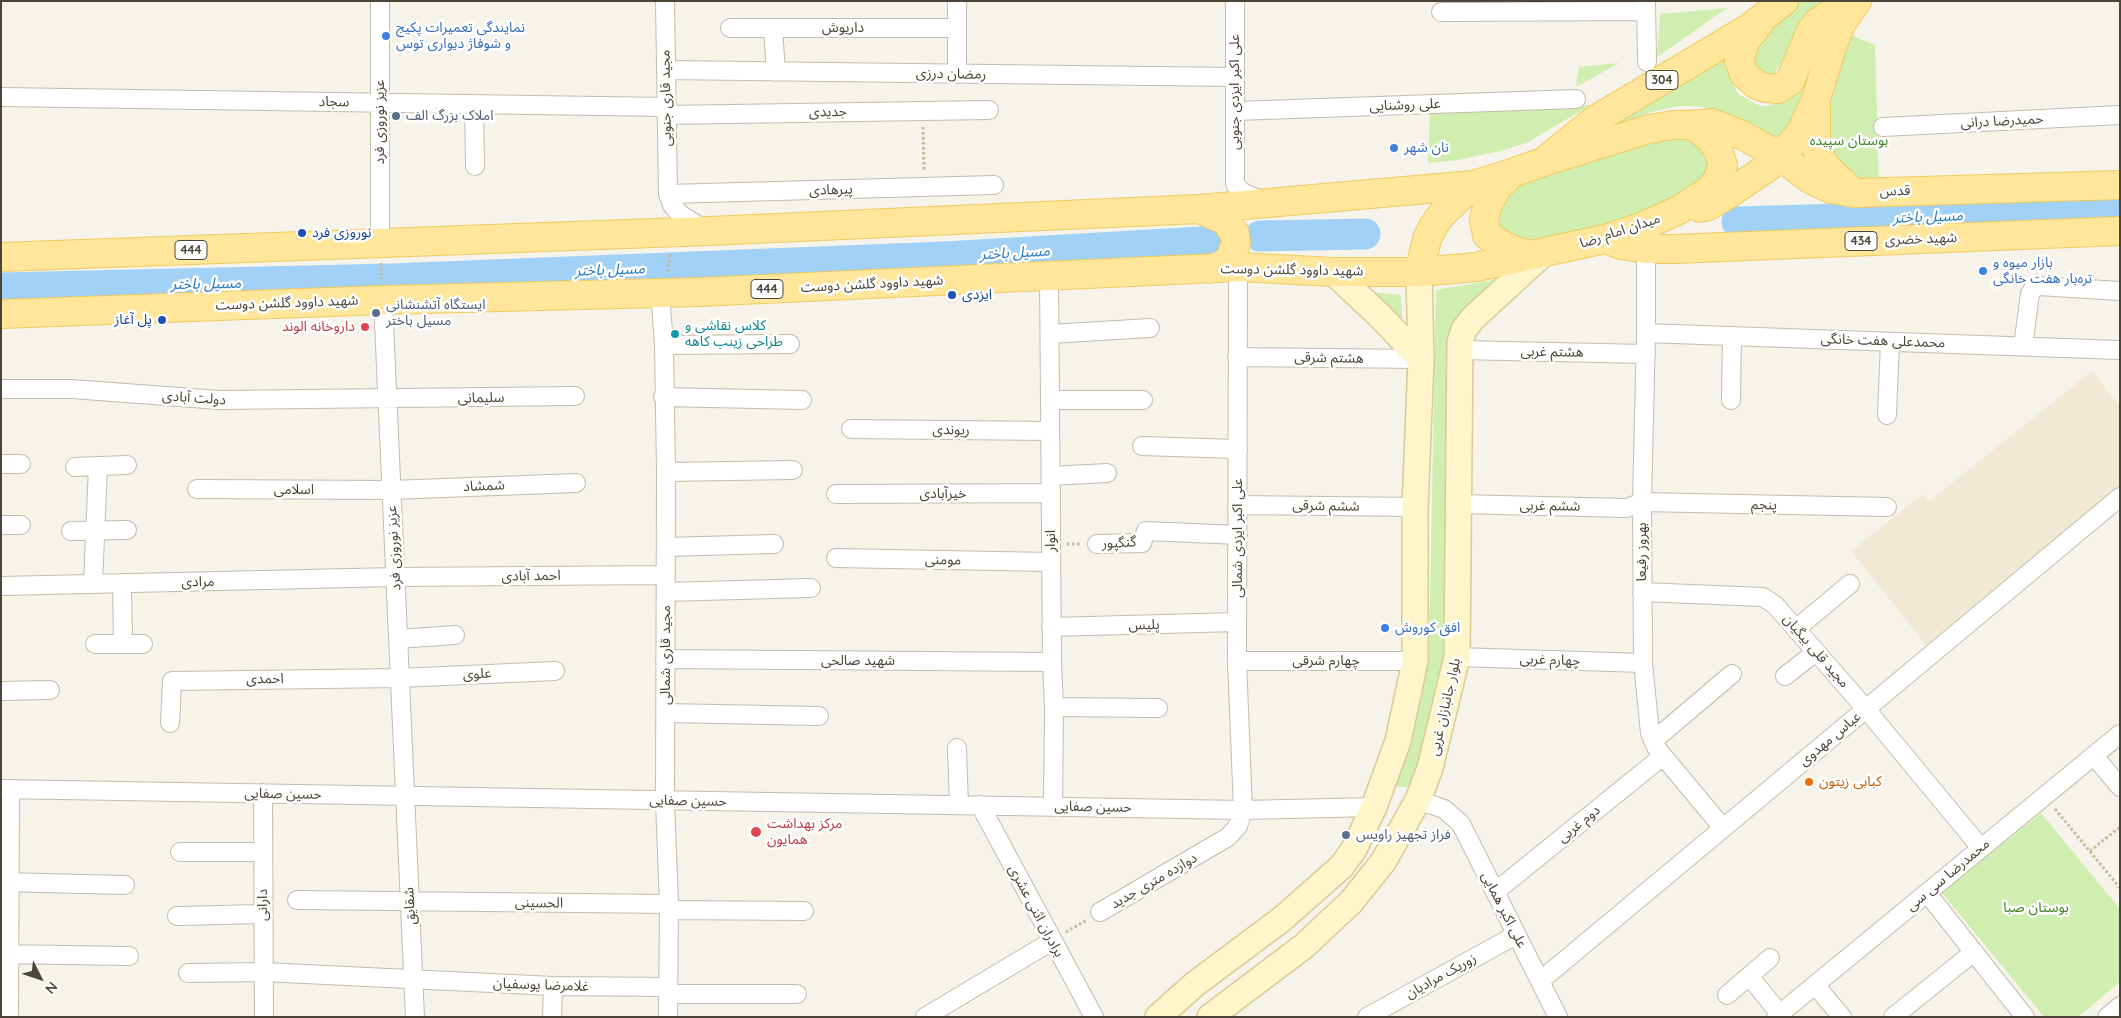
<!DOCTYPE html>
<meta charset="utf-8">
<style>
body{margin:0}
#map{position:relative;width:2121px;height:1018px;overflow:hidden;background:#f6f3ea;font-family:Quicksand,sans-serif}
canvas{display:block}
.frame{position:absolute;inset:0;border:2px solid #4b4437;pointer-events:none}
.north{position:absolute;left:15px;top:953px;width:50px;height:50px;-webkit-text-stroke:4px #fff;paint-order:stroke;rotate:131deg;font-size:14px;font-weight:700;line-height:20px;text-align:center;color:#4b4437}
.north::after{content:'';display:block;margin:auto;width:18px;height:22px;background:#4b4437;clip-path:polygon(50% 0,100% 100%,50% 72%,0 100%)}
</style>
<div id="map">
<canvas width="2121" height="1018"></canvas>
<div class="frame"></div>
<div class="north">N</div>
</div>
<script>
const ctx = document.querySelector('canvas').getContext('2d');
ctx.lineJoin = 'round';
function fill(path, color) { ctx.fillStyle = color; ctx.fill(path, 'evenodd'); }
const poly = rows => new Path2D(rows.map(r => 'M' + r).join(''));
function strokePath(path, color, width, dash) { ctx.strokeStyle = color; ctx.lineWidth = width; ctx.lineCap = dash ? 'butt' : 'round'; ctx.setLineDash(dash || []); ctx.stroke(path); }
function write(font, color, halo, rows, align = 'center') {
  ctx.font = font + ' Quicksand,"Noto Sans Arabic",sans-serif'; ctx.lineWidth = 5; ctx.setLineDash([]); ctx.textBaseline = 'middle'; ctx.strokeStyle = halo; ctx.fillStyle = color; for (const [text, x, y, turn = 0] of rows) {
    ctx.save(); ctx.translate(x, y); ctx.rotate((+turn || 0) * Math.PI / 180); ctx.textAlign = isNaN(turn) ? turn : align; if (halo) ctx.strokeText(text, 0, 0); ctx.fillText(text, 0, 0); ctx.restore();
  }
}
fill(poly([
 [2092,371,2120,406,2120,488,1926,645,1851,551,1923,494,1929,501]
]), '#f1e9d3');
fill(poly([
 [1800,1,1823,1,1775,72,1772,75,1759,75,1750,53,1767,30],
 [1727,8,1657,57,1660,14],
 [1851,35,1875,45,1879,184,1843,175,1822,132,1838,66],
 [1818,48,1799,108,1776,146,1738,120,1713,109,1695,106,1679,106,1651,112,1605,131,1734,50,1727,59,1725,68,1738,94,1760,106,1769,106,1777,102],
 [1619,63,1576,87,1579,67],
 [1591,105,1528,142,1501,151,1457,160,1428,163,1430,108],
 [1667,132,1690,137,1712,156,1706,183,1623,222,1527,242,1498,234,1493,208,1528,176],
 [1494,280,1466,313,1448,483,1443,659,1423,754,1411,788,1394,786,1425,661,1430,603,1436,290],
 [1361,291,1401,295,1403,336],
 [2041,813,2120,909,2120,982,2078,1017,2044,1017,1942,893]
]), '#cfeeb0');
strokePath(poly([
 [1737,222,2120,211],
 [1260,236,1365,234],
 [1,288,392,279,944,257,1219,241]
]), '#a2d1f7', 31);
const minor = poly([
 [380,1,380,242],
 [665,1,668,194,672,205,680,214,705,230],
 [957,1,957,74],
 [1235,1,1235,184,1242,192,1260,200],
 [1646,1,1647,62],
 [1441,12,1646,11],
 [730,28,957,28],
 [773,28,776,72],
 [666,70,1235,77],
 [1,97,666,107],
 [474,104,475,166],
 [1235,111,1576,99],
 [666,115,989,110],
 [1883,127,2120,115],
 [668,194,994,185],
 [1646,249,1646,333,1642,502,1643,663,1650,733,1656,747,1663,756,1723,828],
 [1049,275,1052,662,1054,707,1053,807],
 [660,293,664,345,666,472,665,801,669,904,668,1017],
 [383,300,415,1017],
 [1646,333,2120,350],
 [1050,334,1150,328],
 [664,345,790,344],
 [2023,346,2030,294,2033,289,2038,286,2120,291],
 [1459,350,1646,354],
 [1237,357,1421,359],
 [1,389,72,389,219,400,575,396],
 [663,397,802,400],
 [1050,400,1143,400],
 [1731,400,1732,336],
 [1887,415,1890,342],
 [851,429,1050,431],
 [1142,446,1238,449],
 [1,464,21,464],
 [75,467,127,465],
 [666,472,793,470],
 [1051,476,1107,473],
 [197,489,391,490,576,483],
 [836,494,1051,493],
 [1458,504,1627,508,1642,502,1887,507],
 [1237,505,1415,507],
 [1,525,21,525],
 [71,531,127,530],
 [1097,544,1142,543,1146,531,1238,535],
 [666,547,774,544],
 [836,558,1051,562],
 [122,583,123,644],
 [93,584,98,466],
 [1,586,395,577,666,575],
 [666,592,811,588],
 [1642,592,1763,597,1775,605,1866,709,1981,848],
 [1051,627,1237,622],
 [1797,628,1850,584],
 [398,639,455,635],
 [95,644,143,644],
 [1457,657,1643,663],
 [665,659,1052,662],
 [1237,661,1415,661],
 [1785,676,1816,652],
 [1,691,50,690],
 [1054,707,1158,708],
 [666,713,819,716],
 [170,723,172,681,400,678,555,671],
 [1653,741,1732,674],
 [957,748,959,805],
 [2094,756,2120,787],
 [1,789,1243,810,1374,807],
 [263,793,264,1017],
 [1418,800,1444,809,1461,824,1558,1017],
 [980,805,1094,1017],
 [180,852,263,852],
 [1,882,125,885],
 [1495,892,1663,756],
 [1927,893,2025,1017],
 [297,900,669,904],
 [668,910,804,911],
 [1100,912,1228,837,1238,826,1243,810,1237,661,1238,267],
 [177,916,263,914],
 [1,954,129,956],
 [188,973,264,972,553,986,668,987],
 [1749,976,1780,1014],
 [1540,981,2120,497],
 [1815,985,1842,1017],
 [668,994,797,994],
 [1727,995,1770,958],
 [9,1017,10,789],
 [552,1017,553,986],
 [925,1017,1052,941],
 [1367,1017,1516,935],
 [1776,1017,2120,734],
 [1893,1017,1974,952],
 [2107,1017,2120,1006]
]);
const secondary = poly([
 [1333,272,1380,316,1421,359],
 [1158,1017,1195,984,1282,919,1342,866,1354,849,1374,807,1398,741,1415,661,1415,507,1421,359,1419,272],
 [1210,1017,1304,946,1351,902,1383,862,1418,800,1430,768,1457,657,1460,342,1464,330,1472,319,1545,252]
]);
const primary = poly([
 [1759,24,1746,40,1739,61,1744,74,1757,85,1766,88,1778,89,1790,81,1810,33,1817,23,1850,1],
 [1816,107,1816,148,1826,167,1851,190],
 [1689,125,1712,123,1744,136,1781,157,1810,179,1831,189,1854,193,2120,185],
 [1543,162,1649,129,1674,125,1688,125,1698,129,1710,139,1718,150,1723,165,1716,183,1708,191,1679,210,1641,227,1605,239,1531,255,1513,250,1494,240,1487,235,1484,221,1487,206,1497,188,1512,173,1543,162,1595,120,1749,28,1784,1],
 [1700,208,1708,206,1724,197,1771,165,1781,157,1802,130,1817,96,1832,47,1841,24,1857,1],
 [1199,209,1225,220,1235,234,1236,243,1230,259,1223,265,1210,269],
 [1605,239,1621,245,1646,249,1674,249,2120,231],
 [1,257,709,231,1199,209,1473,185,1512,173],
 [1419,272,1427,239,1434,225,1442,214,1473,185],
 [1,314,383,300,699,292,1238,267,1333,272,1419,272,1477,267,1531,255]
]);
strokePath(minor, '#c3bcab', 20);
strokePath(secondary, '#daca96', 28);
strokePath(primary, '#efca5f', 30);
strokePath(poly([
 [923,127,924,170],
 [381,263,381,279],
 [668,272,670,254],
 [1067,544,1081,544],
 [2055,809,2120,888],
 [2090,851,2120,827],
 [1066,932,1087,920]
]), '#c6b99b', 3, [2.5, 2.5]);
strokePath(minor, '#fff', 18);
strokePath(secondary, '#fff5cb', 25);
strokePath(primary, '#ffe69a', 28);
for (const [x, y, r, color] of [
 [386,36,5,"#3f7fe0"],
 [396,116,5,"#5c6f8a"],
 [1394,148,5,"#3f7fe0"],
 [302,233,5,"#1a4fb4"],
 [1983,271,5,"#3f7fe0"],
 [952,295,5,"#1a4fb4"],
 [376,313,5,"#5c6f8a"],
 [162,320,5,"#1a4fb4"],
 [365,327,5,"#e0444e"],
 [675,334,5,"#0f9aa8"],
 [1385,628,5,"#3f7fe0"],
 [1809,782,5,"#e8710a"],
 [756,832,6,"#e0444e"],
 [1346,835,5,"#5c6f8a"]
]) { const dot = new Path2D(); dot.arc(x, y, r, 0, 2 * Math.PI); ctx.fillStyle = color; ctx.fill(dot); strokePath(dot, '#fff', 2); }
for (const [x, y, w] of [
 [1662,80,32],
 [1861,241,32],
 [191,250,32],
 [767,289,32]
]) { const box = new Path2D(); box.roundRect(x - w / 2, y - 9.5, w, 19, 4); ctx.fillStyle = '#fff'; ctx.fill(box); strokePath(box, '#4b4437', 1); }
write('bold 12px', '#4b4437', null, [
 ["304",1662,80],
 ["434",1861,241],
 ["444",191,250],
 ["444",767,289]
]);
write('14px', '#366cbe', '#fff', [
 ["نمایندگی تعمیرات پکیج",396,28],
 ["و شوفاژ دیواری توس",396,44],
 ["نان شهر",1404,148],
 ["بازار میوه و",1993,263],
 ["تره‌بار هفت خانگی",1993,279],
 ["افق کوروش",1395,628]
], 'left');
write('14px', '#4b4437', '#fff', [
 ["داریوش",843,28],
 ["رمضان درزی",951,74,1],
 ["علی اکبر ایزدی جنوبی",1235,92,-90],
 ["مجید قاری جنوبی",666,98,-91],
 ["سجاد",334,102,1],
 ["علی روشنایی",1405,105,-2],
 ["جدیدی",828,112,-1],
 ["حمیدرضا درانی",2002,121,-3],
 ["عزیز نوروزی فرد",380,122,-90],
 ["پیرهادی",831,190,-2],
 ["قدس",1895,191,-2],
 ["میدان امام رضا",1620,231,-18],
 ["شهید خضری",1921,239,-2],
 ["شهید داوود گلشن دوست",1292,270,1],
 ["شهید داوود گلشن دوست",872,284,-3],
 ["شهید داوود گلشن دوست",287,303,-2],
 ["محمدعلی هفت خانگی",1883,341,2],
 ["هشتم غربی",1552,352,1],
 ["هشتم شرقی",1329,358,1],
 ["دولت آبادی",194,398,4],
 ["سلیمانی",481,398,-1],
 ["ریوندی",951,430,1],
 ["شمشاد",484,486,-2],
 ["اسلامی",294,490],
 ["خیرآبادی",943,494],
 ["پنجم",1764,505,1],
 ["ششم شرقی",1326,506,1],
 ["ششم غربی",1550,506,1],
 ["علی اکبر ایزدی شمالی",1238,538,-90],
 ["انوار",1051,541,-90],
 ["گنگپور",1119,543,-3],
 ["عزیز نوروزی فرد",394,548,-93],
 ["بهروز رفیعا",1642,552,-90],
 ["مومنی",943,560,1],
 ["احمد آبادی",531,576,-1],
 ["مرادی",198,582,-1],
 ["پلیس",1144,625,-1],
 ["مجید قلی بیگیان",1816,651,49],
 ["مجید قاری شمالی",666,655,-90],
 ["چهارم غربی",1550,660,2],
 ["شهید صالحی",858,661],
 ["چهارم شرقی",1326,661],
 ["علوی",477,674,-3],
 ["احمدی",265,679,-1],
 ["بلوار جانبازان غربی",1445,707,-77],
 ["عباس مهدوی",1830,739,-40],
 ["حسین صفایی",283,794,1],
 ["حسین صفایی",688,801,1],
 ["حسین صفایی",1093,807,1],
 ["دوم غربی",1579,824,-39],
 ["محمدرضا سی سی",1948,875,-40],
 ["دوازده متری جدید",1154,881,-30],
 ["الحسینی",539,903,1],
 ["دارانی",263,905,-90],
 ["شقایق",410,906,-93],
 ["علی اکبر همایی",1504,910,63],
 ["برادران اثنی عشری",1036,911,62],
 ["زوریک مرادیان",1441,976,-29],
 ["غلامرضا یوسفیان",541,985,2]
]);
write('14px', '#4e5e75', '#fff', [
 ["املاک بزرگ الف",406,116],
 ["ایستگاه آتشنشانی",386,305],
 ["مسیل باختر",386,321],
 ["فراز تجهیز راویس",1356,835]
], 'left');
write('14px', '#448423', '#fff', [
 ["بوستان سپیده",1849,141],
 ["بوستان صبا",2036,908]
]);
write('14px', '#164399', '#fff', [
 ["نوروزی فرد",312,233],
 ["ایزدی",962,295],
 ["پل آغاز",152,320,"right"]
], 'left');
write('14px', '#0d838f', '#fff', [
 ["کلاس نقاشی و",685,326],
 ["طراحی زینب کاهه",685,342]
], 'left');
write('14px', '#be3a42', '#fff', [
 ["داروخانه الوند",355,327],
 ["مرکز بهداشت",767,824,"left"],
 ["همایون",767,840,"left"]
], 'right');
write('14px', '#c56008', '#fff', [
 ["کبابی زیتون",1819,782]
], 'left');
write('italic 15px', '#247ac3', '#fff', [
 ["مسیل باختر",1928,217,-2],
 ["مسیل باختر",1015,253,-3],
 ["مسیل باختر",610,270,-2],
 ["مسیل باختر",206,284,-1]
]);
</script>
